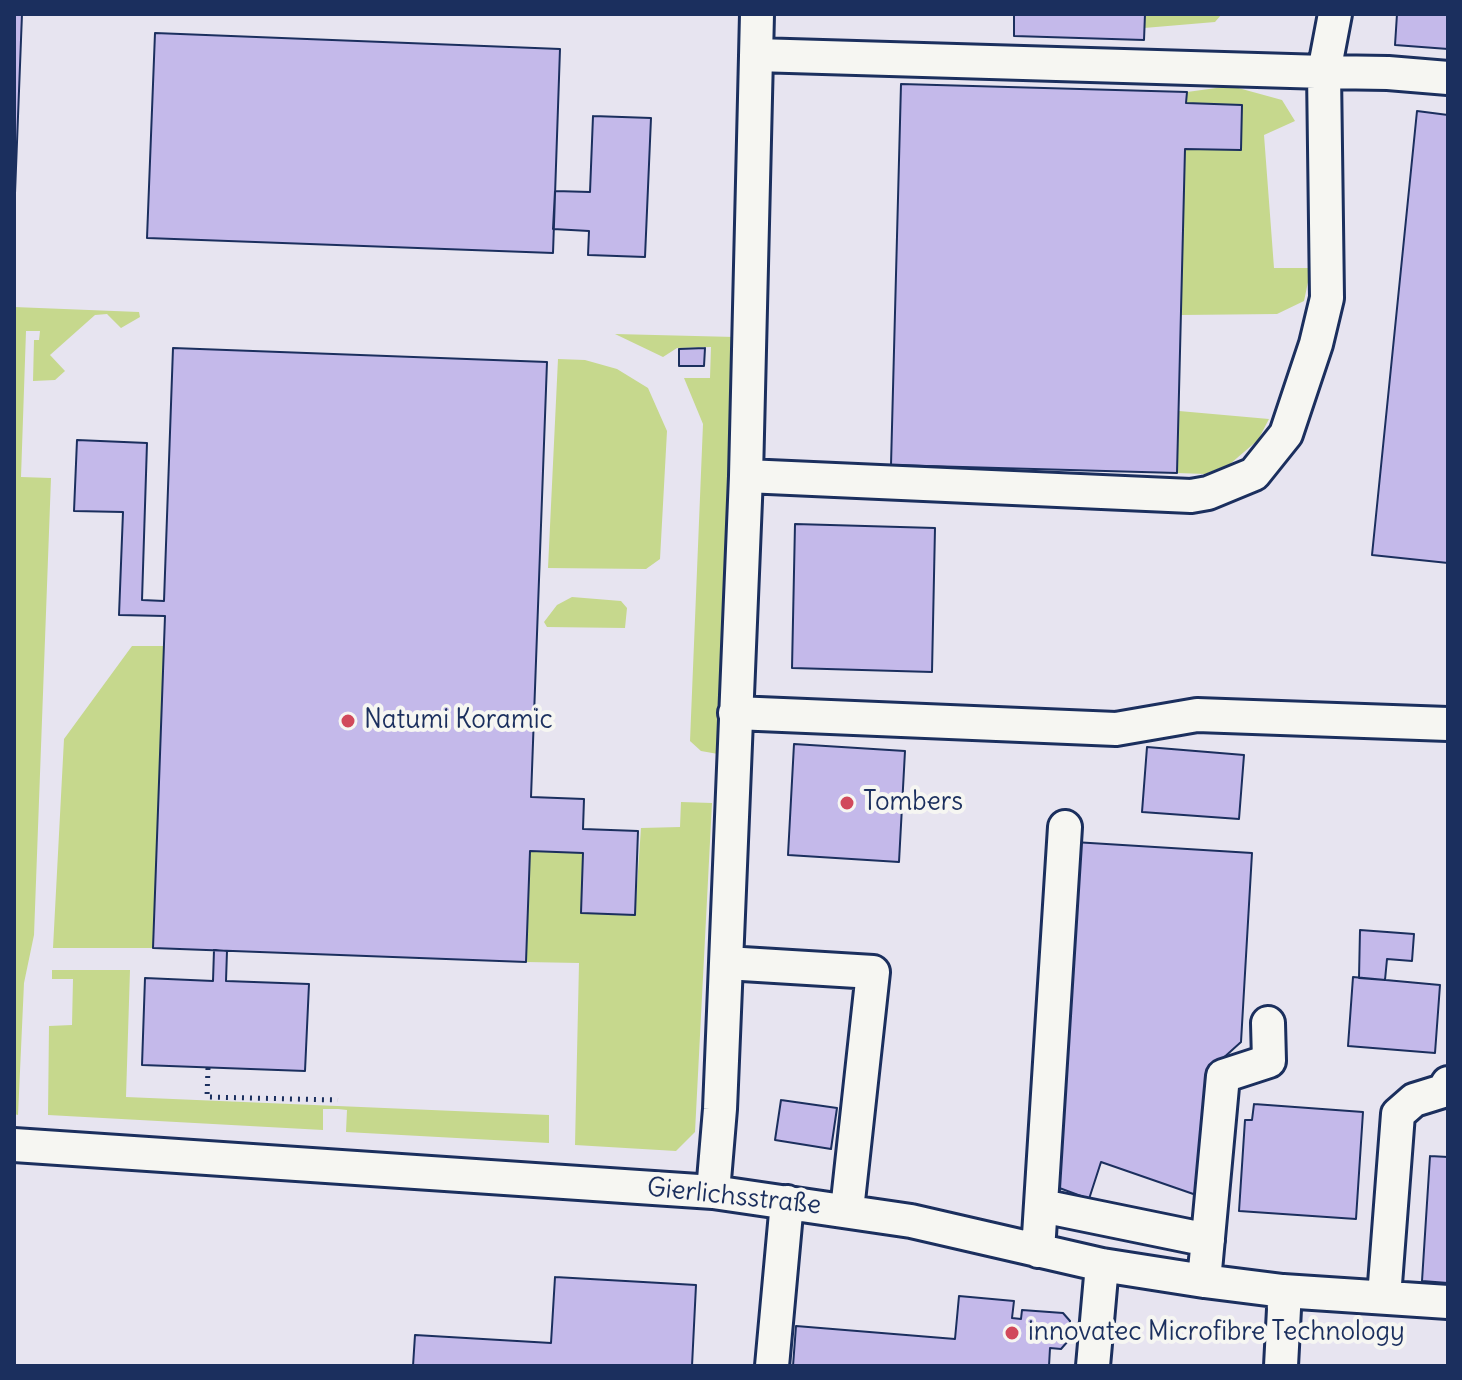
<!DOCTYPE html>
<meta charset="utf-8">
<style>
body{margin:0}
#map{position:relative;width:1462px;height:1380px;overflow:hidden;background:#f6f6f2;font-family:Delius,sans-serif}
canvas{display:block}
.frame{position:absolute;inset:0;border:16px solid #1b2f5e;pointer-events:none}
</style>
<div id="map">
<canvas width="1462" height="1380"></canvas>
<div class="frame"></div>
</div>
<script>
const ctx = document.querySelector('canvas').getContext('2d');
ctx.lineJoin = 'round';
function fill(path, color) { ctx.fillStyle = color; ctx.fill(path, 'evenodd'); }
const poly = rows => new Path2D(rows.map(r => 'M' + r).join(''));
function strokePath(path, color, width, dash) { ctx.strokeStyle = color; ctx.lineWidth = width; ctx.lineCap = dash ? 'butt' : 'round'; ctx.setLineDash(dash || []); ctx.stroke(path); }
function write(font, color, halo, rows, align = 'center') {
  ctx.font = font + ' Delius,sans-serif'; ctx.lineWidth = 8; ctx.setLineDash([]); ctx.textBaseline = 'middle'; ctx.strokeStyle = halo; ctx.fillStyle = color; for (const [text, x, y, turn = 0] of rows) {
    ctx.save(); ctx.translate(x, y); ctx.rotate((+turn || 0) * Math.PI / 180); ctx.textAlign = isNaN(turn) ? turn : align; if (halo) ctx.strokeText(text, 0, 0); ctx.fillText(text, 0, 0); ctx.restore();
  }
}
fill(poly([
 [14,14,1448,14,1448,1366,14,1366]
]), '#e7e4f0');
fill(poly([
 [1145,14,1221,14,1221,15,1215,22,1144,28],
 [1231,86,1282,100,1295,121,1264,135,1274,268,1311,268,1304,301,1277,314,1181,315,1185,149,1241,150,1242,105,1186,103,1187,92],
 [14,307,139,312,140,317,121,328,107,314,95,315,50,355,65,371,55,380,33,381,34,340,39,340,40,331,26,331,21,477,51,478,34,935,24,983,18,1115,14,1114],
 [615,334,735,337,718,754,701,751,690,741,703,424,684,378,710,378,711,347,677,348,663,357],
 [558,359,585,360,617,369,648,388,667,431,660,559,646,569,548,568],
 [1179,411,1269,419,1258,440,1230,464,1205,474,1177,473],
 [572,597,621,601,627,608,625,628,547,627,544,622,557,605],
 [132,646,164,646,153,948,53,948,64,739],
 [681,802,712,803,695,1132,676,1151,575,1145,579,963,526,962,530,851,583,853,581,913,635,915,641,828,680,827],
 [52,970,130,970,126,1097,549,1115,549,1143,346,1132,347,1110,338,1109,323,1109,323,1130,48,1115,49,1026,72,1025,73,979,52,979]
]), '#c6d88d');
const building = poly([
 [14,14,22,14,14,219,14,14],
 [1014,14,1145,14,1144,40,1014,36,1014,14],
 [1397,14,1448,14,1448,49,1395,45,1397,14],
 [155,33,560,49,553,253,147,238,155,33],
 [901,84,1187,92,1186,103,1242,105,1241,150,1185,149,1177,473,891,465,901,84],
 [1417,111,1448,115,1448,563,1372,555,1417,111],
 [593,116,651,118,645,257,588,255,589,231,553,229,555,191,590,192,593,116],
 [173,348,547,362,531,797,584,799,583,829,638,831,635,915,581,913,583,853,530,851,526,962,153,948,165,616,119,615,123,512,74,511,77,440,147,443,142,600,164,601,173,348],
 [705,348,704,366,679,366,679,349,705,348],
 [795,524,935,528,932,672,792,668,795,524],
 [794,744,905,751,899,862,788,855,794,744],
 [1147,747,1244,755,1239,819,1142,812,1147,747],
 [1074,842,1252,853,1241,1042,1210,1070,1202,1197,1101,1162,1089,1199,1054,1186,1074,842],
 [1360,930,1414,934,1412,961,1387,959,1385,980,1359,978,1360,930],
 [214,950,227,951,226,981,309,984,305,1071,142,1065,145,978,213,981,214,950],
 [1353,977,1440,985,1435,1053,1348,1046,1353,977],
 [781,1100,837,1108,831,1149,775,1140,781,1100],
 [1254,1104,1363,1112,1356,1219,1239,1211,1245,1120,1252,1120,1254,1104],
 [1430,1156,1448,1157,1448,1283,1422,1281,1430,1156],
 [555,1277,696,1285,692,1366,413,1366,415,1335,551,1343,555,1277],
 [959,1296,1014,1301,1012,1318,1021,1319,1022,1310,1063,1313,1070,1321,1068,1341,1061,1349,1050,1348,1049,1366,793,1366,796,1326,955,1339,959,1296]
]);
fill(building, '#c4b9ea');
strokePath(building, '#1b2f5e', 2);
const minor = poly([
 [1335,14,1324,72,1388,73,1448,78],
 [746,476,1191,496,1208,493,1254,474,1286,434,1316,344,1327,298,1324,72,756,55],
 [735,713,1116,729,1197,715,1448,724],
 [726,963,873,972,847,1210],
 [14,1145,713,1192,911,1221,1102,1265,1204,1281,1283,1291,1448,1302],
 [713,1192,720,1109,746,476,757,14],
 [1042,1206,1208,1240],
 [1038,1251,1065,827],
 [1204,1281,1223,1076,1269,1061,1268,1023],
 [1384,1297,1398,1114,1414,1100,1443,1091,1448,1083],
 [772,1366,787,1202],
 [1093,1366,1102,1265],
 [1281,1366,1284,1309,1283,1291]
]);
strokePath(minor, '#1b2f5e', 38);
strokePath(poly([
 [208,1068,207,1097,338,1100]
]), '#1b2f5e', 5, [2, 6]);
strokePath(minor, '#f6f6f2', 32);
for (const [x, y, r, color] of [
 [348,721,8,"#d1495b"],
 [847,803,8,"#d1495b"],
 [1012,1333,8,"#d1495b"]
]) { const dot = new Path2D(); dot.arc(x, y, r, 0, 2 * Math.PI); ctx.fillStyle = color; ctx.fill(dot); strokePath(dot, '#f6f6f2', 3); }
write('26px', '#1b2f5e', '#f6f6f2', [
 ["Natumi Koramic",364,721],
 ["Tombers",863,803],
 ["innovatec Microfibre Technology",1028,1333]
], 'left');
write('26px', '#1b2f5e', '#f6f6f2', [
 ["Gierlichsstraße",734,1197,6]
]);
</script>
